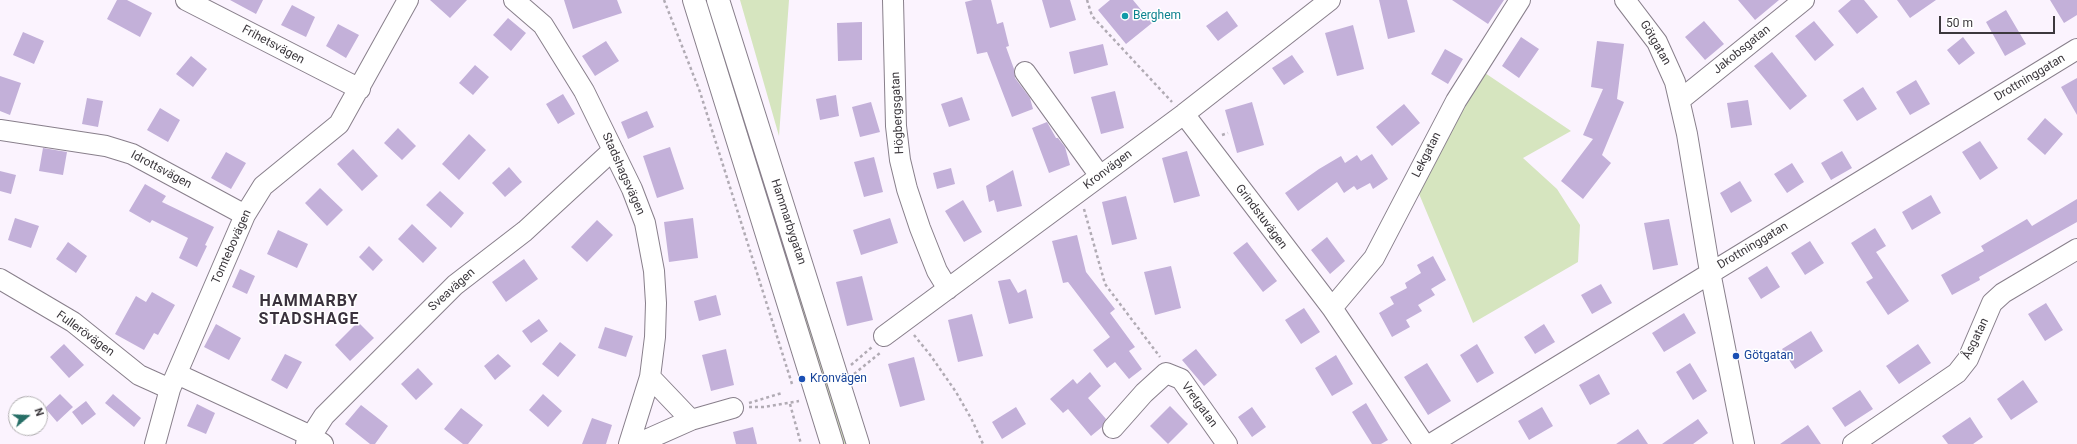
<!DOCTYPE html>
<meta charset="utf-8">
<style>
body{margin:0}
#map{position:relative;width:2077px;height:444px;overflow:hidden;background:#fbf3fe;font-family:Roboto,sans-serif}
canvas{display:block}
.north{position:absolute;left:8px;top:396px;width:40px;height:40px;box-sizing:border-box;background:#fff;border:1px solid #b1afb1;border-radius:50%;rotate:71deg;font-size:11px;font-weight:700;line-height:16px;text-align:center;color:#3c383d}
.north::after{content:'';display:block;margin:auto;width:14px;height:18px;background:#266e66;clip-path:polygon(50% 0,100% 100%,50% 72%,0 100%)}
.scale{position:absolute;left:1939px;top:16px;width:116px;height:18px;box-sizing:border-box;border:2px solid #3c383d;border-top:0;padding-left:5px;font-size:12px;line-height:14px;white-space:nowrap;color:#3c383d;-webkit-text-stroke:3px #fff;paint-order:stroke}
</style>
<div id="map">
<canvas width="2077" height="444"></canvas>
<div class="north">N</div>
<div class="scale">50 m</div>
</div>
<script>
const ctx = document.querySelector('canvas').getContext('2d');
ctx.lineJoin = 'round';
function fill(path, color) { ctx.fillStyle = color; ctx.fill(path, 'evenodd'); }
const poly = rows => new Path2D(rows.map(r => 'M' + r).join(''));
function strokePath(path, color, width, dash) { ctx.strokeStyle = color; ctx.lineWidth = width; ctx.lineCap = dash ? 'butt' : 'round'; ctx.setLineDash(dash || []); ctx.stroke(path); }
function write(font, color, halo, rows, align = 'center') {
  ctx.font = font + ' Roboto,sans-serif'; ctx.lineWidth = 3; ctx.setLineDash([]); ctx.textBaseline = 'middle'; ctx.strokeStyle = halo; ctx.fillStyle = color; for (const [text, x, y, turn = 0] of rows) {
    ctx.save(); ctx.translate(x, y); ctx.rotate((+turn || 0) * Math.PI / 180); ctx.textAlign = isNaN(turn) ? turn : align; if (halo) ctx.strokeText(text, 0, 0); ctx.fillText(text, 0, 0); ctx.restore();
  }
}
fill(poly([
 [702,0,711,0,847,444,839,444],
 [740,0,789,0,779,136],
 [1485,73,1571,131,1523,158,1557,189,1580,225,1578,262,1473,323,1417,189]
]), '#d6e5bf');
fill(poly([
 [117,0,127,0,152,13,140,37,107,19],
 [230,0,263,0,256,14],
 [430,0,467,0,450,18],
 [564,0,617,0,622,13,573,29],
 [973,0,991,0,997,24,1003,22,1009,46,1006,47,1014,69,1015,78,1030,98,1033,109,1012,117,987,52,977,54,965,2],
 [1042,0,1070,0,1076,20,1050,28],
 [1110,0,1133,0,1152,23,1126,44,1098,10],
 [1379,0,1407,0,1415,32,1388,39],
 [1452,0,1504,0,1488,24],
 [1738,0,1779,0,1755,20],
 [1851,0,1864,0,1878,17,1857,34,1838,11],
 [1897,0,1936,0,1910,18],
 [2050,0,2077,0,2077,15,2064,23],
 [292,5,315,17,306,37,281,25],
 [2006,10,2026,44,2005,56,1986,22],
 [1227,11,1238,26,1218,41,1206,26],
 [508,18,526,33,511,51,493,35],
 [1704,21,1724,44,1705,60,1685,37],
 [1814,21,1834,45,1815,61,1795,36],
 [862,22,862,60,838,61,837,23],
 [338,24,359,35,346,58,326,46],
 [1353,25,1364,69,1337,76,1325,33],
 [23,32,44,41,34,64,13,55],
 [1521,37,1539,49,1519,78,1502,66],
 [1963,37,1975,53,1959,65,1947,50],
 [606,41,619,61,595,76,582,56],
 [1597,41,1624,44,1617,99,1624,102,1602,155,1611,163,1583,199,1561,181,1593,139,1583,135,1603,89,1591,87],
 [1103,44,1108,65,1074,74,1069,52],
 [1445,49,1463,59,1448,84,1431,74],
 [1772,52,1807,96,1790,110,1754,66],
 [1292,55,1304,72,1284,85,1272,68],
 [191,56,207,69,193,87,176,74],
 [475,65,489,77,473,95,459,83],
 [0,76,21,83,10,115,0,111],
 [2077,78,2077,115,2061,87],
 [1916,80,1930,104,1910,115,1896,92],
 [1863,87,1877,109,1857,121,1843,100],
 [1115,91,1124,128,1101,134,1091,97],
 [563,94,575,114,558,124,546,104],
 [836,95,839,116,820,120,816,99],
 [962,97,970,120,949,127,941,104],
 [87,98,103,101,98,127,82,124],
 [1748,100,1752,125,1731,128,1727,103],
 [871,102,880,132,860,137,852,107],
 [1252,102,1264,145,1237,153,1225,110],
 [1404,104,1420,123,1392,146,1376,127],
 [160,108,180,120,168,142,147,130],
 [647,111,654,127,628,139,621,122],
 [2045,118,2063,134,2045,155,2027,139],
 [1047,122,1056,138,1058,138,1065,147,1070,165,1049,173,1032,128],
 [398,128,416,146,402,160,384,143],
 [469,134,486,150,459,180,442,164],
 [1980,141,1998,168,1980,180,1962,152],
 [670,147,684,189,657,198,643,156],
 [43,148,67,152,63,175,39,171],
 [353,149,378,176,362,191,337,164],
 [1187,151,1200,196,1174,203,1162,158],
 [1842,151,1852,168,1831,180,1821,163],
 [226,152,246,163,231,189,211,178],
 [1372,154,1388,179,1373,189,1370,183,1357,190,1354,186,1344,193,1337,182,1298,211,1285,193,1319,169,1341,156,1345,163,1357,155,1361,161],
 [874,157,883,192,864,197,854,162],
 [1792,163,1804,182,1787,193,1774,174],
 [509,167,522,182,505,197,492,183],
 [951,168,955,184,937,189,933,173],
 [1013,170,1022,206,997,212,994,200,989,202,986,186],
 [0,171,16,175,11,194,0,191],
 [1740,181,1752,201,1731,213,1720,193],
 [145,184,166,196,162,202,214,227,205,245,207,246,197,267,179,258,188,238,152,220,150,223,129,211],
 [320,188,343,210,327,226,305,203],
 [440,191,464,213,451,228,426,205],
 [1931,195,1941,213,1912,230,1902,212],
 [1126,196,1137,239,1112,245,1102,202],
 [2077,199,2077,222,1979,277,1980,280,1952,295,1941,275,1984,251,1981,246,2027,219,2032,226],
 [963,200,982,232,964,242,945,211],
 [15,218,39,226,31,248,8,240],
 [693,218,698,258,669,262,664,222],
 [890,218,898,243,861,255,853,230],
 [1669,219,1678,265,1653,270,1644,223],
 [597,220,613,235,587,262,571,247],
 [412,224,437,248,423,263,398,239],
 [1875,228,1886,246,1876,252,1909,301,1888,315,1866,282,1873,278,1851,243],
 [278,230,308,244,297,268,267,254],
 [1077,235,1086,272,1115,309,1110,313,1135,347,1129,351,1142,369,1129,379,1115,362,1107,368,1093,350,1110,337,1068,282,1063,283,1052,241],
 [1327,237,1345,261,1330,274,1311,250],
 [1810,241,1824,263,1805,275,1791,253],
 [68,242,87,256,76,273,56,259],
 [1247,242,1277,281,1263,292,1233,253],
 [369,246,383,260,373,271,359,257],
 [1433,256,1446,280,1431,289,1435,295,1418,305,1422,311,1406,320,1410,327,1392,337,1379,313,1394,304,1390,297,1407,288,1405,283,1421,273,1417,265],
 [524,259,538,279,506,302,492,282],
 [1171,266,1181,308,1155,315,1144,272],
 [1767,266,1780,287,1761,299,1748,278],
 [240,269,255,276,247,294,232,287],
 [862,276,873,320,847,326,836,282],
 [1010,279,1018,293,1026,289,1033,318,1009,324,998,281],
 [1601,284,1612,303,1592,314,1581,295],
 [152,292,175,305,158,335,154,333,144,350,115,334,136,296,146,302],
 [716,295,721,315,699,321,694,301],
 [2046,303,2063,330,2045,341,2028,314],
 [1304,308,1320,332,1301,344,1285,320],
 [1684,313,1696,333,1664,352,1652,333],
 [972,314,983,356,958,362,948,320],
 [539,319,548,331,531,343,522,331],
 [358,322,374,338,350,361,335,345],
 [216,324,241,338,229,360,204,347],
 [1544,324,1555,342,1535,354,1524,337],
 [605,327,633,336,626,357,598,348],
 [1811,331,1823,351,1795,369,1782,349],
 [560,342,576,355,558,377,542,364],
 [64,344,84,365,69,378,50,357],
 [1477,344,1494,373,1477,383,1460,355],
 [1918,344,1931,363,1899,384,1886,366],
 [726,349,734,385,711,391,702,355],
 [1196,349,1217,375,1204,386,1182,360],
 [285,354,302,362,287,389,271,380],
 [498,354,511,366,495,380,484,366],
 [1336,355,1353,384,1332,396,1315,368],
 [914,357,925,400,900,407,888,364],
 [1427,363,1451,401,1428,415,1404,377],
 [1690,363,1707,391,1693,400,1676,372],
 [418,368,433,384,416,400,401,384],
 [1090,372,1101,386,1088,398,1106,419,1102,427,1091,436,1068,409,1063,413,1050,399,1073,379,1077,384],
 [1599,374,1610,394,1590,405,1579,385],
 [2023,380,2038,402,2011,420,1997,399],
 [1860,390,1873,409,1845,427,1832,408],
 [60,394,73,407,57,422,45,408],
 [113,394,141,418,134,427,105,403],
 [543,394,562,411,548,427,529,410],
 [86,401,96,414,82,425,72,412],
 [1366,403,1388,440,1381,444,1372,444,1352,412],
 [197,404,215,413,206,434,187,426],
 [361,405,388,426,375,444,370,444,345,424],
 [1170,406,1188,424,1168,444,1150,426],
 [1016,407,1026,424,1002,439,992,422],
 [1252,407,1266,427,1252,437,1238,417],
 [1542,407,1553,426,1529,440,1518,421],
 [461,408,483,425,468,444,463,444,444,429],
 [1970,417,1983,437,1973,444,1948,444,1942,436],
 [592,418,612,425,606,444,582,444],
 [1698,419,1708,433,1693,444,1662,444],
 [1808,425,1821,444,1780,444],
 [753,427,757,444,736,444,733,432],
 [1638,429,1648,444,1616,444]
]), '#c3b0d9');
const minor = poly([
 [186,0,360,89],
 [514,0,543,25,584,91,632,189,645,223,654,271,656,303,655,337,650,377,629,444],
 [893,0,896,126,900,160,907,189,920,228,937,271,948,289],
 [1625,0,1657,42,1675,82,1687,134,1710,272,1744,444],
 [1025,72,1100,176],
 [1680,100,1804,0],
 [1184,114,1332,308,1424,444],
 [0,130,106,146,132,154,245,215],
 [0,279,73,322,139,375,170,389],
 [1332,308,1374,258,1456,101,1520,0],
 [884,336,1184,114,1330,0],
 [177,374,311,436,323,444],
 [650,377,691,420],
 [1113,428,1144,393,1166,373,1181,379,1227,444],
 [155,444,170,389,245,215,263,186,339,124,408,0],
 [306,444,324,416,455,285,525,231,613,150],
 [637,444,691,420,733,408],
 [1431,444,2077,49],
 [1853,444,1957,373,1968,359,1992,303,2003,293,2077,249]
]);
const major = poly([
 [694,0,832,444],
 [718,0,858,444]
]);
strokePath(minor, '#887f8b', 22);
strokePath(major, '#887f8b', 24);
strokePath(poly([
 [664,0,700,92,792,384],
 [1087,0,1092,16,1172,102],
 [1222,135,1228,133],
 [1084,209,1105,284,1160,357],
 [914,335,931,356,956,392,972,420,983,444],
 [851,365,872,347],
 [854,374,880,353],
 [749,403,782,393],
 [790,404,801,444],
 [749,407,764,407,799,401]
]), '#b1abb4', 2.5, [3, 3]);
strokePath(minor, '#fff', 20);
strokePath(major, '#fff', 22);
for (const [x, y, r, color] of [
 [1125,16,4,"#0f9aa8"],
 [1736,356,4,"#1a4fb4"],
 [802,379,4,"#1a4fb4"]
]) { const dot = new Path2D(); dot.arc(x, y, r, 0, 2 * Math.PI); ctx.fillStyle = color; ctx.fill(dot); strokePath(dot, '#fff', 1.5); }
write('12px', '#0d838f', '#fff', [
 ["Berghem",1133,16]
], 'left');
write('12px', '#3c383d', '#fff', [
 ["Götgatan",1655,43,60],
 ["Frihetsvägen",273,45,28],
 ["Jakobsgatan",1742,50,-39],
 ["Drottninggatan",2030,78,-31],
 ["Högbergsgatan",898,113,-93],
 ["Lekgatan",1427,155,-63],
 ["Idrottsvägen",161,170,28],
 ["Kronvägen",1108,170,-37],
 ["Stadshagsvägen",623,174,66],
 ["Grindstuvägen",1261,217,53],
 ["Hammarbygatan",788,222,72],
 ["Drottninggatan",1753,246,-31],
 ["Tomtebovägen",232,247,-66],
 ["Sveavägen",452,290,-42],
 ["Fullerövägen",85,334,36],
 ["Åsgatan",1976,339,-64],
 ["Vretgatan",1199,405,54]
]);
write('12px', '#164399', '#fff', [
 ["Götgatan",1744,356],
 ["Kronvägen",810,379]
], 'left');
ctx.letterSpacing = '1px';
write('bold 16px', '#3a323d', '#fff', [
 ["HAMMARBY",309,302],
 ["STADSHAGE",309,320]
]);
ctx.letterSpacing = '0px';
</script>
